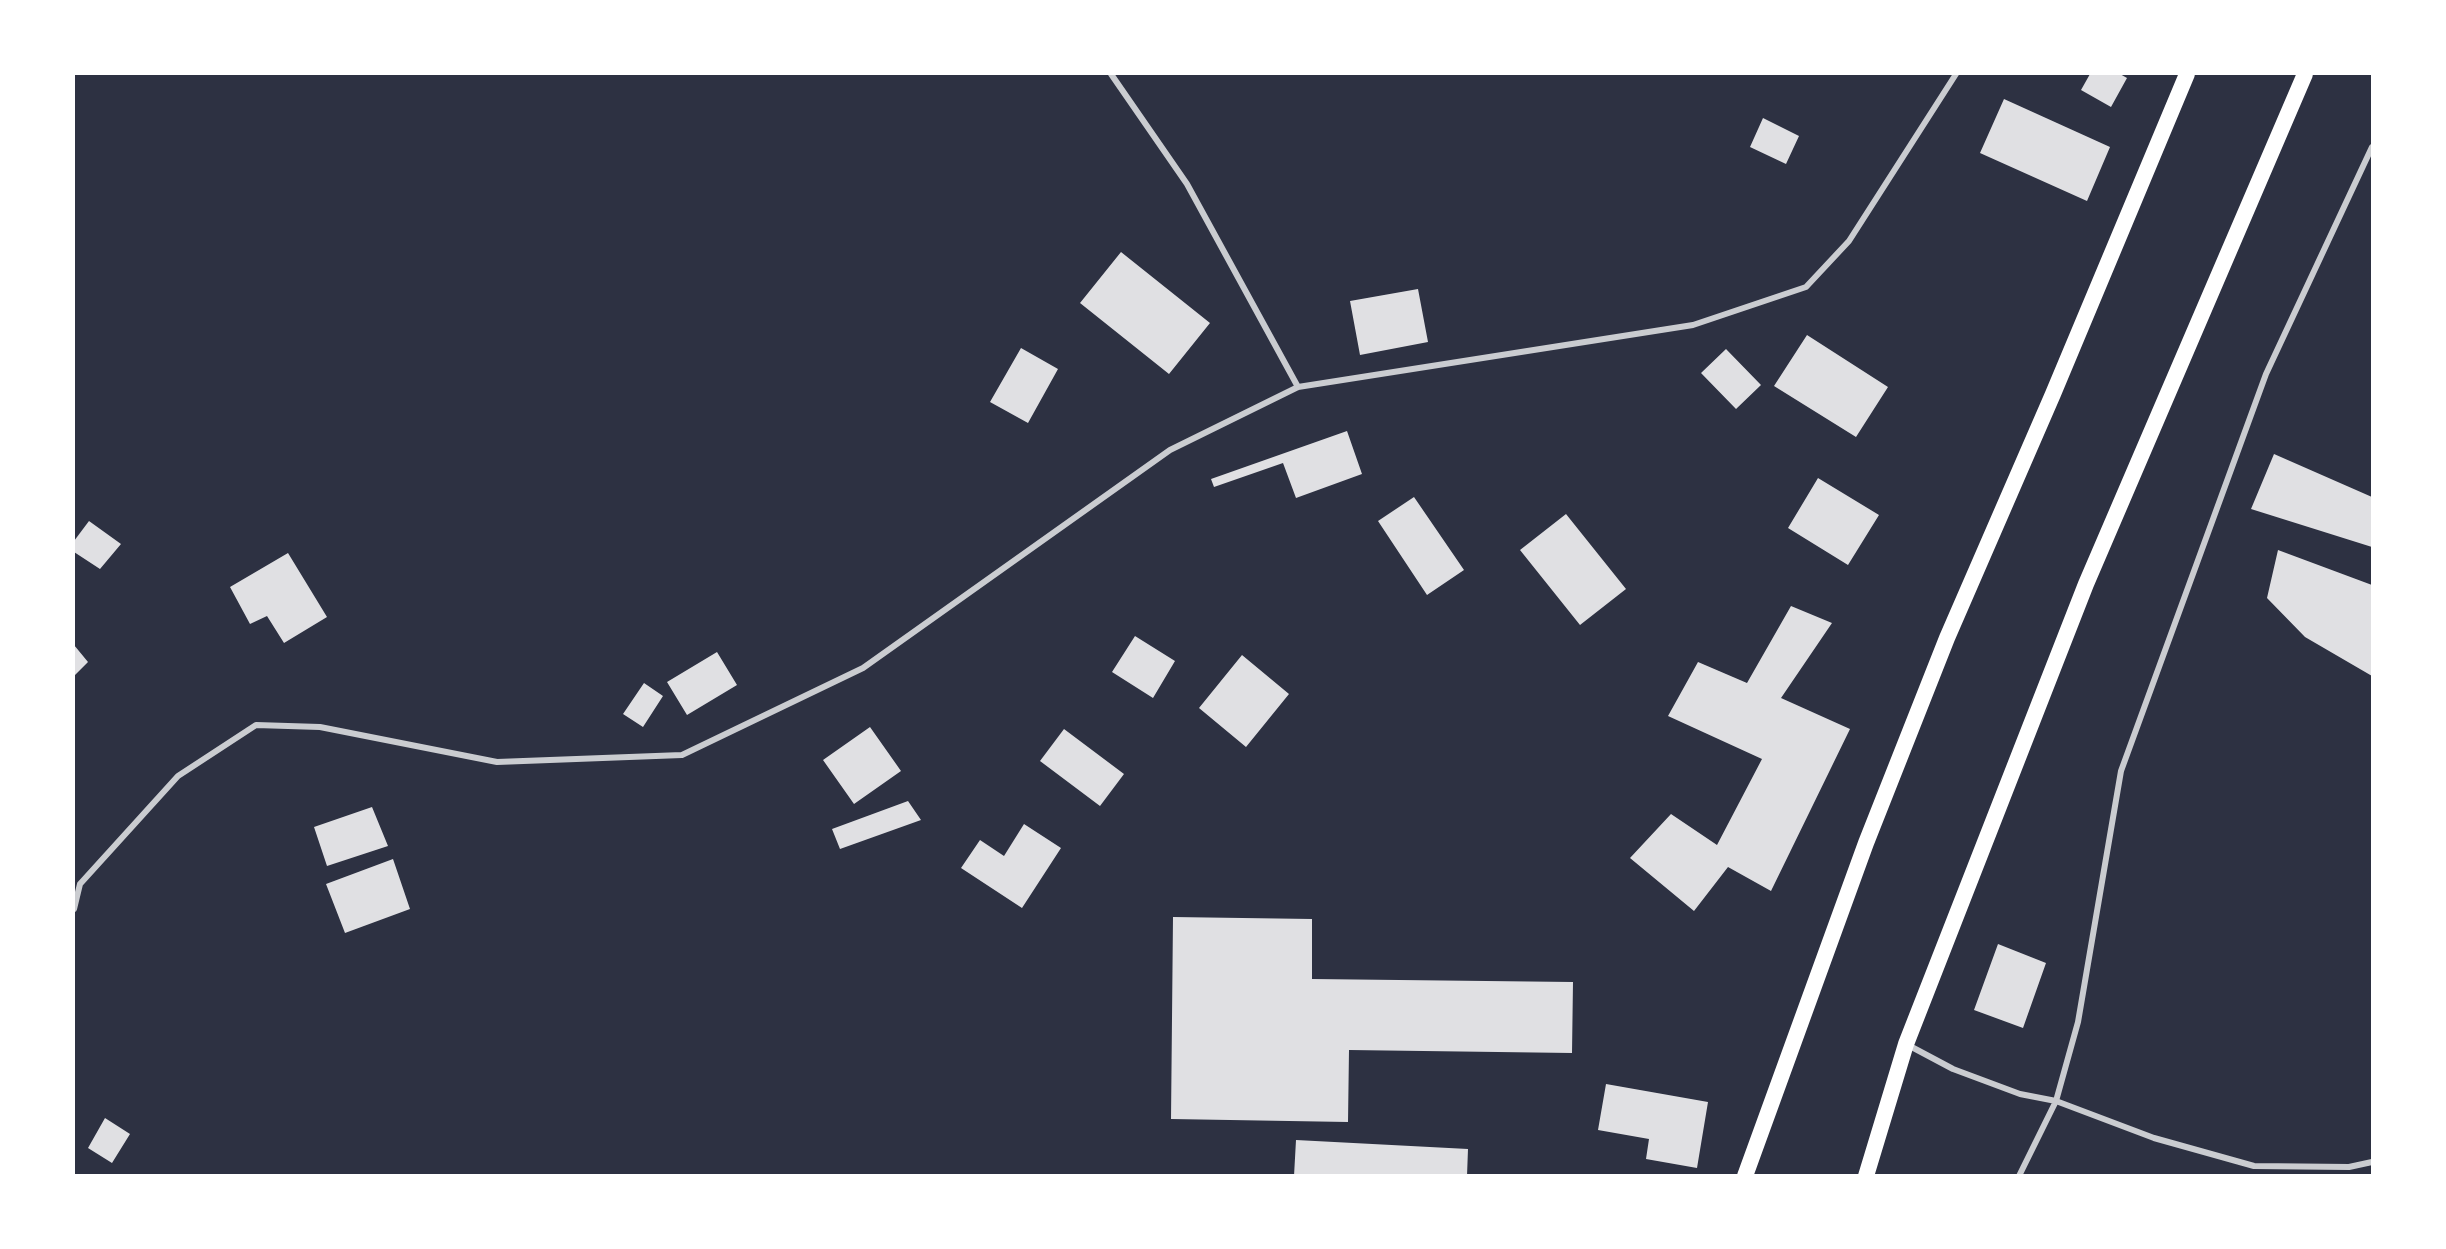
<!DOCTYPE html>
<style>
body{margin:0}
#map{position:relative;width:2446px;height:1249px;overflow:hidden;background:#2d3142;font-family:"Varela Round",sans-serif}
canvas{display:block}
.frame{position:absolute;inset:0;border:75px solid #fff;pointer-events:none}
</style>
<div id="map">
<canvas width="2446" height="1249"></canvas>
<div class="frame"></div>
</div>
<script>
const ctx = document.querySelector('canvas').getContext('2d');
ctx.lineJoin = 'round';
function fill(path, color) { ctx.fillStyle = color; ctx.fill(path, 'evenodd'); }
const poly = rows => new Path2D(rows.map(r => 'M' + r).join(''));
function strokePath(path, color, width, dash) { ctx.strokeStyle = color; ctx.lineWidth = width; ctx.lineCap = dash ? 'butt' : 'round'; ctx.setLineDash(dash || []); ctx.stroke(path); }
fill(poly([
 [2090,74,2120,74,2127,78,2111,107,2081,90],
 [2004,99,2110,147,2087,201,1980,153],
 [1763,118,1799,136,1786,164,1750,147],
 [1121,252,1210,323,1169,374,1080,303],
 [1418,289,1428,342,1360,355,1350,301],
 [1807,335,1888,387,1856,437,1774,386],
 [1021,348,1058,369,1028,423,990,402],
 [1726,349,1761,385,1736,409,1701,373],
 [1347,431,1362,474,1296,498,1283,463,1214,487,1211,479],
 [2274,454,2372,497,2372,547,2251,509],
 [1818,478,1879,515,1848,565,1788,528],
 [1414,497,1464,570,1427,595,1378,521],
 [1566,514,1626,589,1580,625,1520,550],
 [89,521,121,544,100,569,74,552,74,541],
 [2278,550,2372,585,2372,676,2305,637,2267,598],
 [288,553,327,617,284,643,267,616,250,624,230,587],
 [1791,606,1832,623,1781,698,1850,729,1771,891,1728,867,1694,911,1630,858,1671,814,1717,845,1762,759,1668,716,1698,662,1747,683],
 [1135,636,1175,661,1153,698,1112,672],
 [74,645,88,662,74,676],
 [717,652,737,685,687,715,667,682],
 [1242,655,1289,694,1246,747,1199,708],
 [644,683,663,696,643,727,623,714],
 [870,727,901,771,854,804,823,760],
 [1064,729,1124,774,1100,806,1040,761],
 [908,801,921,820,840,849,832,829],
 [372,807,388,846,327,866,314,827],
 [1024,824,1061,848,1022,908,961,868,980,840,1004,856],
 [393,859,410,909,345,933,326,884],
 [1173,917,1312,919,1312,979,1573,982,1572,1053,1349,1050,1348,1122,1171,1119],
 [1998,944,2046,963,2023,1028,1974,1010],
 [1606,1084,1708,1102,1697,1168,1646,1159,1649,1139,1598,1130],
 [105,1118,130,1134,112,1163,88,1148],
 [1296,1140,1468,1149,1467,1176,1294,1176]
]), '#e0e0e3');
strokePath(poly([
 [1111,74,1187,184,1298,387],
 [74,909,80,884,178,776,256,725,320,727,497,762,682,755,863,668,1170,450,1298,387,1693,325,1806,287,1849,241,1956,74],
 [1906,1044,1953,1069,2020,1094,2056,1101,2154,1138,2254,1166,2349,1167,2372,1162],
 [2019,1176,2056,1101,2078,1022,2121,771,2266,374,2372,147]
]), '#caccd0', 6);
strokePath(poly([
 [1745,1176,1866,843,1947,638,2053,394,2187,74],
 [1866,1176,1906,1044,2086,584,2305,74]
]), '#fff', 16);
</script>
